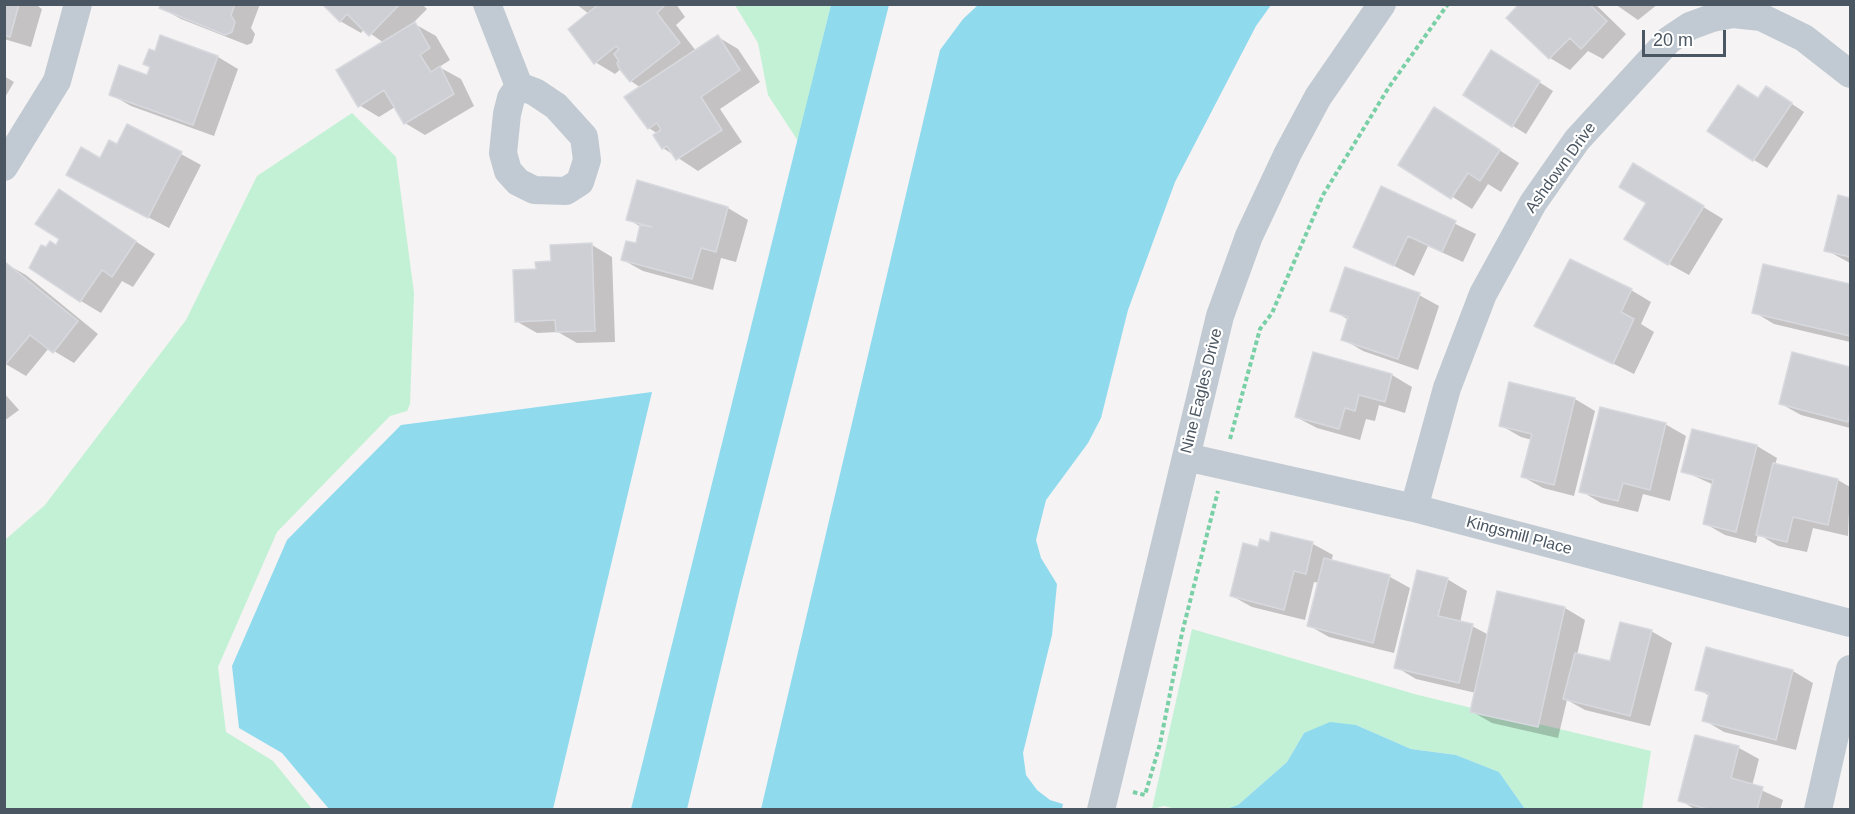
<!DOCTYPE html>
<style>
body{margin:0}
#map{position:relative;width:1855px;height:814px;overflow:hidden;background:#f5f3f3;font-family:Arial,sans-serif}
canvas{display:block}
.frame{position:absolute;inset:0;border:6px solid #4a5661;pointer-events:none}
.scale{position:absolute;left:1642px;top:30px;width:84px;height:27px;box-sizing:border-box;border:3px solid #4a5661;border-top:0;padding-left:8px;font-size:18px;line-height:21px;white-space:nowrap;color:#4a5661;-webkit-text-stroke:4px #fff;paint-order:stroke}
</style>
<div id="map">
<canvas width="1855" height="814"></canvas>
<div class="frame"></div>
<div class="scale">20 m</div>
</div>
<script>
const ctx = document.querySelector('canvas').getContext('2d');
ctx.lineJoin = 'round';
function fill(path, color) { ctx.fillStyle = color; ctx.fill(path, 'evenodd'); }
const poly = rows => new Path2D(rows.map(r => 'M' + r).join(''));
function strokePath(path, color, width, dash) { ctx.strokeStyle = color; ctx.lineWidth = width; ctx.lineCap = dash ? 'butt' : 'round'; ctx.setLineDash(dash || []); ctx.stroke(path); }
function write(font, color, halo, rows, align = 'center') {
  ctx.font = font + ' Arial,sans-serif'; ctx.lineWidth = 4.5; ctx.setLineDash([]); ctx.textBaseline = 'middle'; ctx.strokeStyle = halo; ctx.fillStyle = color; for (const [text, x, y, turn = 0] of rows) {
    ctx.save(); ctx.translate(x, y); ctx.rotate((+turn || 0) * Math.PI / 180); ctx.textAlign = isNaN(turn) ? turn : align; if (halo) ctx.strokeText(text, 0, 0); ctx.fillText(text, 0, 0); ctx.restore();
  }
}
fill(poly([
 [735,5,831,5,798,141,768,95,758,43],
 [352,113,396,157,414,293,410,404,407,411,390,416,277,532,218,667,226,732,273,761,312,809,5,809,5,540,45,505,186,320,257,176],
 [1192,629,1418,695,1651,751,1642,809,1525,809,1499,772,1456,755,1411,749,1356,725,1304,733,1287,762,1238,805,1227,810,1180,810,1164,806,1152,809]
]), '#c3f1d5');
fill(poly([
 [831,5,889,5,740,589,687,809,631,809],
 [978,5,1271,5,1256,26,1175,182,1128,310,1101,418,1088,443,1046,500,1036,540,1041,558,1057,584,1052,635,1023,753,1026,775,1037,790,1050,800,1063,804,1062,809,761,809,940,50,963,19],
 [652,392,553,809,329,809,282,753,239,728,232,666,287,540,401,425],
 [1330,722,1356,725,1411,749,1456,755,1499,772,1525,809,1227,809,1238,805,1287,762,1304,733]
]), '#90daee');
fill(poly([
 [4,4,35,4,42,9,31,47,4,39],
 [162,4,260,4,251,28,255,34,252,43,247,45,181,19,161,8],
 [324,4,422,4,427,9,413,23,436,36,450,60,439,67,461,79,474,106,425,135,405,123,395,107,379,117,359,105,384,43,364,29,361,33,340,21],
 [576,4,676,4,685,17,676,25,696,51,718,37,738,49,760,82,720,109,742,142,698,171,663,148,658,134,649,128,641,88,631,81,622,68,615,74,595,62,589,14],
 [1521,4,1595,4,1626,34,1603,59,1588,51,1570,70,1550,58,1508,18],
 [1615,4,1658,4,1638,20],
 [161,37,218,57,238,69,214,136,131,106,110,94,148,77],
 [1505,60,1553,91,1526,134,1513,126],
 [4,76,14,82,4,99],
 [1780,96,1804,112,1767,168,1754,160,1759,99],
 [1455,121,1519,163,1501,192,1488,184,1472,209,1400,164],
 [117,146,181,154,201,165,169,228,88,186,101,160],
 [1654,177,1723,219,1689,275,1669,264,1648,203],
 [1382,188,1476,234,1463,262,1428,246,1414,276,1355,246],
 [59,191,155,254,133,287,122,281,101,313,81,301,32,261,42,247,46,249,57,246,61,239],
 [1839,196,1850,199,1850,263,1826,250],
 [728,208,748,220,736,262,721,258,713,290,643,271,623,260,637,245,641,227,628,219],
 [592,245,612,257,615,342,577,343,558,332,537,333,516,321,552,262],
 [6,264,26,275,98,334,74,363,49,348,26,376,4,363],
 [1764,266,1850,286,1850,342,1774,324,1754,312],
 [1631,290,1651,302,1641,324,1654,332,1634,374,1536,325],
 [1419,295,1439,306,1418,370,1363,351,1343,339,1349,320,1332,310],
 [1793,354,1850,369,1850,428,1801,415,1781,404],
 [1392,375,1412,387,1405,413,1379,405,1375,421,1366,419,1360,440,1317,428,1296,417],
 [4,393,19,410,4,421],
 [1575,399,1595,411,1574,496,1543,488,1523,477,1532,440,1521,437,1500,425],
 [1665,424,1686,436,1670,501,1643,494,1638,512,1601,503,1581,491],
 [1693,430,1757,446,1777,458,1775,465,1838,480,1850,487,1848,536,1813,528,1807,552,1778,546,1758,534,1756,543,1725,535,1704,523,1714,485,1683,471],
 [1273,534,1313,544,1333,555,1331,562,1390,577,1410,588,1394,653,1329,637,1308,625,1319,583,1314,582,1305,620,1252,607,1232,596,1260,549,1270,544],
 [1447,579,1467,591,1460,623,1472,626,1489,635,1499,593,1565,608,1585,620,1577,655,1611,663,1651,631,1672,643,1650,726,1585,710,1567,700,1558,738,1492,723,1471,711,1476,693,1416,679,1396,667],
 [1707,649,1793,671,1813,683,1796,750,1724,732,1704,720,1710,696,1697,689],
 [1696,737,1739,748,1759,759,1752,786,1783,800,1780,810,1696,810,1680,800]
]), '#0003');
const building = poly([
 [4,4,19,4,10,37,4,35,4,4],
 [161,4,235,4,231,15,235,22,232,32,225,35,159,8,161,4],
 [322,4,400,4,369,36,347,14,340,22,322,4],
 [599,4,666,4,657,13,680,43,630,82,619,68,617,63,619,61,614,54,619,49,616,46,594,64,568,29,599,4],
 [1519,4,1589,4,1607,21,1581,49,1570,38,1549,59,1506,18,1519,4],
 [415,22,430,48,420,55,431,72,440,66,454,94,404,124,384,90,358,107,336,70,415,22],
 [160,35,218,56,193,125,109,95,119,65,147,75,150,67,143,64,149,49,155,51,160,35],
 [718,35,740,70,701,97,722,130,676,160,667,146,662,149,653,135,661,130,657,123,648,129,624,97,718,35],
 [1491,50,1540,81,1512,127,1463,95,1491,50],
 [1738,85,1758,98,1766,86,1792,103,1753,161,1707,131,1738,85],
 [1434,107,1500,150,1480,181,1468,173,1451,199,1398,165,1434,107],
 [127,124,182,152,148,218,66,175,81,147,100,158,109,140,117,144,127,124],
 [1633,163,1704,206,1668,265,1624,239,1646,203,1619,187,1633,163],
 [637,180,728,207,716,252,701,248,692,279,621,260,626,241,636,243,640,225,652,227,626,220,637,180],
 [1381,186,1456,221,1442,252,1408,236,1394,266,1353,247,1381,186],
 [59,189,136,241,112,277,102,270,80,302,29,268,41,245,46,247,50,241,56,245,59,239,35,224,59,189],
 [1838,195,1850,198,1850,257,1824,251,1838,195],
 [592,243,595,331,556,332,555,320,515,322,513,270,536,269,535,262,551,261,550,245,592,243],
 [1570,259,1632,289,1621,312,1634,319,1613,364,1534,326,1570,259],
 [5,262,78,321,53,353,30,335,5,365,5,262],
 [1763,264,1850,284,1850,336,1752,313,1763,264],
 [1345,267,1420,293,1398,359,1341,340,1348,317,1330,311,1345,267],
 [1313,352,1392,374,1385,402,1359,395,1355,411,1345,408,1339,429,1295,417,1313,352],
 [1792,352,1850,367,1850,411,1848,422,1779,404,1792,352],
 [1509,382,1575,398,1554,485,1521,477,1532,434,1499,426,1509,382],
 [1600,407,1666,423,1650,490,1623,483,1618,501,1579,492,1600,407],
 [1692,429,1757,445,1736,532,1703,524,1713,480,1681,472,1692,429],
 [1773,463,1838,479,1828,525,1793,517,1787,542,1756,535,1773,463],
 [1271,532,1313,542,1306,574,1294,571,1284,610,1230,596,1243,543,1258,547,1260,539,1269,542,1271,532],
 [1324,558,1390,575,1373,643,1307,626,1324,558],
 [1417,570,1448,578,1438,616,1473,624,1459,683,1394,668,1417,570],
 [1497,591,1565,607,1538,727,1470,712,1497,591],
 [1620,622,1652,630,1630,716,1563,699,1575,653,1610,661,1620,622],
 [1706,647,1793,670,1776,740,1702,721,1709,693,1695,690,1706,647],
 [1695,735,1739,746,1731,778,1763,787,1757,810,1711,810,1678,801,1695,735]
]);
fill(building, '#cdcfd5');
strokePath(building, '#d7d9de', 1.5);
strokePath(poly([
 [1230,439,1260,329,1272,313,1323,195,1389,87,1448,4],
 [1133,792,1145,795,1160,744,1182,633,1218,491]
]), '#7ad0a6', 4, [4.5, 3]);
strokePath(poly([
 [487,4,519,86],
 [519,86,535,92,556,106,584,137,587,160,580,182,566,191,534,190,518,182,508,171,503,153,507,114,511,98,519,86],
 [4,167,57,81,78,4],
 [1186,457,1414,508,1850,623],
 [1414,508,1447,388,1483,294,1533,203,1577,140,1669,40,1690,26,1712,18,1733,14,1761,17,1804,38,1850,74],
 [1101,810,1220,316,1249,236,1288,153,1318,97,1382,4],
 [1818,810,1850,669]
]), '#c1cad2', 28);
write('16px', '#4a5661', '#fff', [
 ["Ashdown Drive",1561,168,-54],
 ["Nine Eagles Drive",1202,391,-76],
 ["Kingsmill Place",1519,536,15]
]);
</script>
